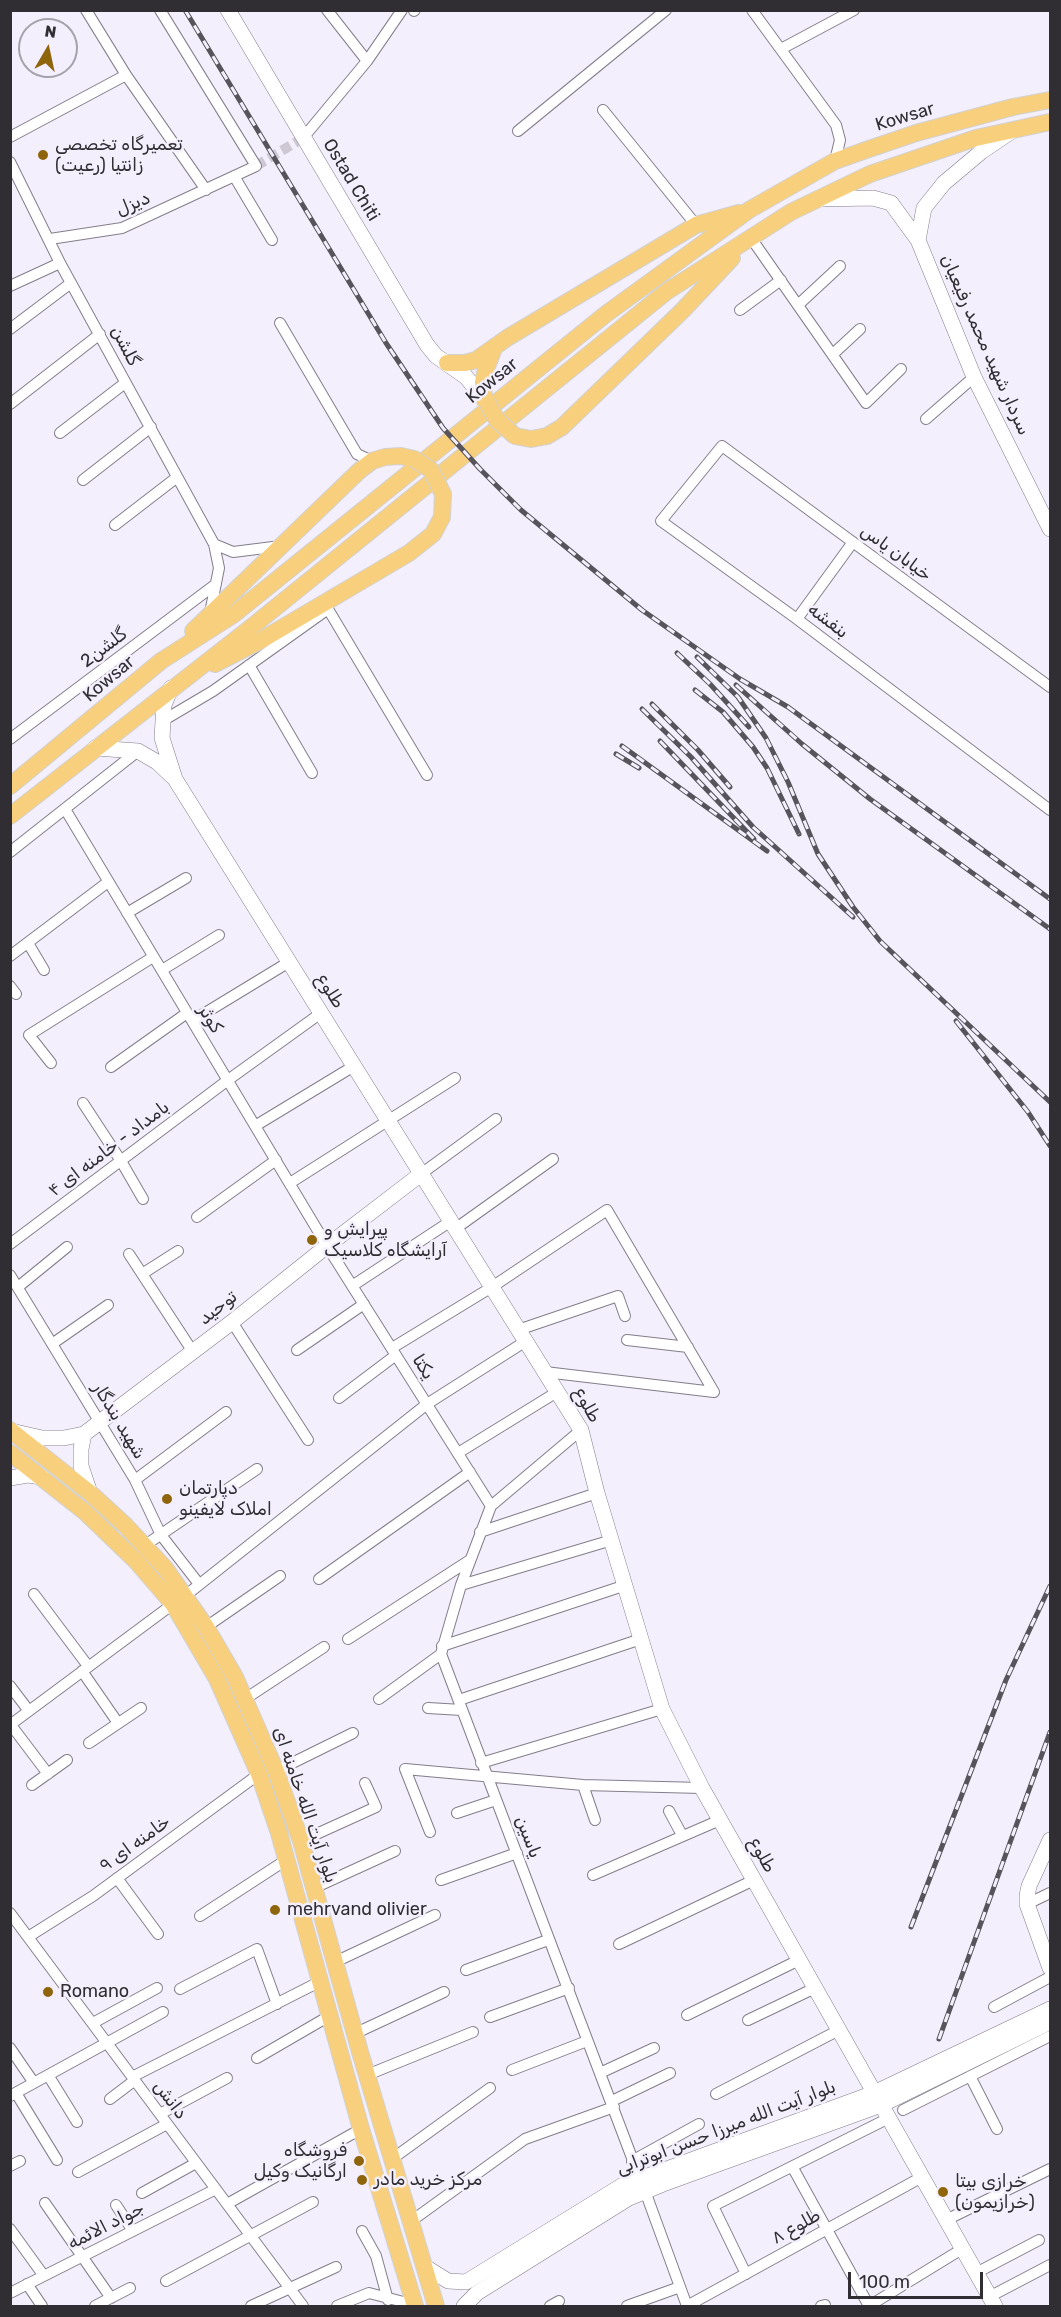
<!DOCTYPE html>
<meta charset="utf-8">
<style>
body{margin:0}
#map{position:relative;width:1061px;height:2317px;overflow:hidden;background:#f4effc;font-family:Rubik,sans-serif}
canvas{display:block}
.frame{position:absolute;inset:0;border:12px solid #302e33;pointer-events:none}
.north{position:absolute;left:18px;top:18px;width:60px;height:60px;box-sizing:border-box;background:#f4effc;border:2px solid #a6a2ac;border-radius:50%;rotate:9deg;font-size:16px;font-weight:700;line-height:24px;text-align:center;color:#302e33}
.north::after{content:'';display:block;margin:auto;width:21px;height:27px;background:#8f650b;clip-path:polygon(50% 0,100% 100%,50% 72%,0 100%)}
.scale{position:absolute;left:848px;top:2272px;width:135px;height:27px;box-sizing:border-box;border:3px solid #302e33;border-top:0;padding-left:8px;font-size:18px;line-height:21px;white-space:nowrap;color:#302e33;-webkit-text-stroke:4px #f4effc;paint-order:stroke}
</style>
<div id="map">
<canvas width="1061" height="2317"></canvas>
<div class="frame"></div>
<div class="north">N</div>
<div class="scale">100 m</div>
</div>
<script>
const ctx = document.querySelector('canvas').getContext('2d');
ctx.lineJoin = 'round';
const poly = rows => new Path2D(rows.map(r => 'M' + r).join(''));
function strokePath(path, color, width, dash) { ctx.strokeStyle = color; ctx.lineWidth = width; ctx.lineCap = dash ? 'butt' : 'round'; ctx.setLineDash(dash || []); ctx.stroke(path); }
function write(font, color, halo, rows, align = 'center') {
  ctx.font = font + ' Rubik,"Noto Naskh Arabic",sans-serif'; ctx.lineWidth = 5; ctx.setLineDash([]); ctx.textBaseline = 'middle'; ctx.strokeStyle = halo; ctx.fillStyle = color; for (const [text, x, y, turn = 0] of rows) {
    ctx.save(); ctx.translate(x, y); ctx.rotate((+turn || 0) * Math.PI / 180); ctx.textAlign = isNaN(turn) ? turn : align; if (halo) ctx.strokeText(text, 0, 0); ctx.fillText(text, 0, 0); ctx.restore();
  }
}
strokePath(poly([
 [256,166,303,138]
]), '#cdc8d4', 10, [10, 5]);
const street = poly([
 [86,10,126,75,206,190],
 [327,10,367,61],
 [752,10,836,125,840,140,835,161],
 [414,11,415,10],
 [781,49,854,10],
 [603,110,696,225],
 [518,131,666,10],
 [10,137,126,75],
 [303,138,367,61,402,10],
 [10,162,60,263,214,544,219,568,210,613],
 [234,176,272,240],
 [751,238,866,403,901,369],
 [50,239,122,228,256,166,160,10],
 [10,286,60,263],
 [798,305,840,266],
 [740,310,781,280],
 [280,323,357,454,372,461],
 [10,329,71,283],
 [833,354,860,329],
 [10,404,100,334],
 [926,419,974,377],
 [60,433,125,383],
 [83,480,151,427],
 [115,525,176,478],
 [214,544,233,552,281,546],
 [325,604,427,775],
 [797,619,853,542],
 [249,665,312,773],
 [1050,687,722,446,661,521,797,619,1050,810],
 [164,720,213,691,328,609],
 [10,739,216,584],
 [65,809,327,1246,491,1506],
 [10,852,138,751],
 [127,913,186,878],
 [28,943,44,970],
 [10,956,108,882],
 [162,970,219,935],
 [10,986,16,994],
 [192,1021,289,962],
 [51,1063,29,1035,153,957],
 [111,1067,187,1013],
 [83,1103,121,1161,143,1199],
 [255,1126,354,1066],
 [421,1174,496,1119],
 [290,1183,455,1078],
 [197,1217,276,1160],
 [455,1229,553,1159],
 [10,1244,228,1080,321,1013],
 [129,1254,193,1352],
 [142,1274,178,1251],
 [10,1275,135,1480,161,1535,199,1584],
 [352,1286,451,1221],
 [18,1287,67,1247],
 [232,1322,308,1440],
 [518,1330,618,1296,625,1316],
 [627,1340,688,1347],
 [52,1344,108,1305],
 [392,1348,492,1287,607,1210,714,1392],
 [297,1350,364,1304],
 [545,1372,714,1392],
 [339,1398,396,1355],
 [581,1430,491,1506,461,1585,441,1654,640,2179],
 [458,1453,557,1392],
 [135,1480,226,1412],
 [480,1532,597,1493],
 [144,1546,257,1469],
 [319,1579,470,1472],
 [461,1585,612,1540],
 [34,1594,88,1666],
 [185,1596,427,1404,526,1341],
 [206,1627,280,1576],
 [348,1639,470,1560],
 [442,1646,626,1585],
 [82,1671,118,1723],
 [10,1686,29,1711],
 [245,1699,324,1647],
 [379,1699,441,1654],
 [459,1700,641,1639],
 [428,1708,462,1710],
 [10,1725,173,1604],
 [11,1725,48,1774],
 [89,1743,141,1708],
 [481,1763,662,1709],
 [276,1771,353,1733],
 [32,1785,67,1760],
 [583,1785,595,1820],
 [669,1811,682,1835],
 [457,1813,496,1800],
 [430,1832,405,1769,583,1785,702,1788],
 [301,1841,376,1807,365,1783],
 [593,1875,720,1820],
 [117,1878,158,1934],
 [441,1880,517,1853],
 [314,1888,395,1851],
 [1027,1904,1050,1893],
 [10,1913,303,2306],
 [200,1916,286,1860],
 [28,1937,93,1896,259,1774],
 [619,1944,754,1880],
 [335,1962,435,1915],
 [466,1970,548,1940],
 [180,1989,257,1949,277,2004],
 [994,2007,1050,1977],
 [687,2015,799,1960],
 [490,2017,569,1988],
 [748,2020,815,1988],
 [93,2023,157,1988],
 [356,2033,444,1992],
 [10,2048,34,2083],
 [257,2058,331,2015],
 [512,2070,587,2041],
 [600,2073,654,2048],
 [48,2075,77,2122],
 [367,2075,473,2032],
 [970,2076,997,2129],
 [132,2077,321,1981],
 [16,2093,57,2160],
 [716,2094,839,2030],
 [10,2096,163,2012],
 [110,2099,135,2080],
 [612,2101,670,2073],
 [903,2110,1050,2036],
 [160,2114,227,2078],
 [392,2159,490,2088],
 [632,2161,699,2124],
 [10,2166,20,2161],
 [793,2168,869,2306],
 [78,2172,167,2124],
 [645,2191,687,2306],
 [142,2193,196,2163],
 [45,2203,111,2298],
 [227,2204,361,2129],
 [116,2205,133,2231],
 [946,2220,1050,2169],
 [410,2222,525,2139,614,2107],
 [10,2229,44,2276],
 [362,2231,376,2256,388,2300],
 [976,2273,1039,2240],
 [746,2274,713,2206,889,2118],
 [166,2281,313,2202],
 [27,2284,42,2306],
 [10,2293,216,2189],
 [989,2297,1050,2265],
 [95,2306,130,2288],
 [251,2306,336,2267],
 [337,2306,369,2293,415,2305],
 [550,2306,559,2301],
 [627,2306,680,2287],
 [687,2306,922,2177],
 [821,2306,825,2305],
 [869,2306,962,2249]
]);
const secondary = poly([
 [228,10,427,345,436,356,466,377,484,399],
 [819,199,873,198,891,203,918,240,974,377,1050,529],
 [918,240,924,208,944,183,981,152,1012,131],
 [95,748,138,751,157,762,175,779,162,738,164,705,171,688],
 [175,779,581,1430,597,1493,662,1709,702,1788,995,2306],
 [11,1431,42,1438,64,1438,84,1434],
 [10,1478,28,1475,42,1477],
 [90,1493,81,1466,81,1449,84,1434,232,1322,327,1246,421,1174],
 [1050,1840,1029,1886,1027,1896,1027,1904,1050,1968],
 [424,2266,448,2281,466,2282,623,2185,874,2093,1050,2009],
 [464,2306,477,2293,629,2198,663,2184,881,2105,1050,2022]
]);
const primary = poly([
 [447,363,465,363,476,360,507,338,696,225,739,213],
 [487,402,484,399,483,382,486,369,494,348],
 [515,436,531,439,547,436,562,427,683,310,732,258],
 [193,631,359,471,372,461,385,457,401,456,414,459],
 [215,664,258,642,409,553,433,534,442,517,443,494],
 [10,786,161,661,233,615,606,314,749,210,835,161,869,149,916,133,1013,107,1050,100],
 [10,816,249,629,666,292,791,212,870,174,976,138,1050,122],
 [10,1430,90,1493,126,1526,165,1568,206,1627,235,1677,276,1771,301,1841,360,2052,436,2306],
 [10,1453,85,1512,136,1561,173,1604,217,1679,259,1774,279,1833,361,2129,415,2306]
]);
strokePath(street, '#837e8a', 12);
strokePath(secondary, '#837e8a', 16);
strokePath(primary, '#d1d1d2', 18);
strokePath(street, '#fff', 10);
strokePath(secondary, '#fff', 15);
strokePath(primary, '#f8d07d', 16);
const rail = poly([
 [185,10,386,343,443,428,480,469,521,510,642,610,740,679,788,707,1050,899],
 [677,653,710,684,749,727],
 [697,657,738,697,766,738,788,782,818,854,853,907,880,941,1050,1102],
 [736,685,802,744,870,799,1050,929],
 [695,690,723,712,753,747,767,768,799,834],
 [652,704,698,750,730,787],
 [642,709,691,757,753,827,853,917],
 [660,741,754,839],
 [622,746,767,851],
 [616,754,639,768],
 [956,1021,1028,1112,1050,1146],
 [911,1927,1006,1680,1050,1586],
 [939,2039,1050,1732]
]);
strokePath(rail, '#57545b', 5);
strokePath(rail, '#f4effc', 3, [9]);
const primaryBridge = poly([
 [487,402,497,420,515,436],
 [414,459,431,470,443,494]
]);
strokePath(primaryBridge, '#d1d1d2', 18, []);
strokePath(primaryBridge, '#f8d07d', 16);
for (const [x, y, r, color] of [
 [43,155,6,"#8f650b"],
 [312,1240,6,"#8f650b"],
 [167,1499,6,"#8f650b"],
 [275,1910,6,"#8f650b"],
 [48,1992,6,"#8f650b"],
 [359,2161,6,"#8f650b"],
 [362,2180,6,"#8f650b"],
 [943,2192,6,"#8f650b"]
]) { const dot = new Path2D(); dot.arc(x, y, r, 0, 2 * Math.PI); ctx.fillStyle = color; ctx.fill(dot); strokePath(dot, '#f4effc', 2); }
write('18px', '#302e33', '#f4effc', [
 ["Kowsar",905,117,-17],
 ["Ostad Chiti",351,180,59],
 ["دیزل",133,204,-22],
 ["سردار شهید محمد رفیعیان",985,345,66],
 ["گلشن",125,346,63],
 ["Kowsar",492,381,-39],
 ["خیابان یاس",896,553,36],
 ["بنفشه",828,621,37],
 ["گلشن2",104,648,-37],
 ["Kowsar",109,679,-40],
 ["طلوع",330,991,58],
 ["کوثر",210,1019,59],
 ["بامداد - خامنه ای ۴",109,1149,-37],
 ["توحید",218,1308,-38],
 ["یکتا",423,1367,58],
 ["طلوع",587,1405,61],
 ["شهید بندگار",119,1421,59],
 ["بلوار آیت الله خامنه ای",305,1805,71],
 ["یاسین",528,1837,69],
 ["خامنه ای ۹",135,1844,-36],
 ["طلوع",762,1855,61],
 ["دانش",170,2100,53],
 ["بلوار آیت الله میرزا حسن ابوترابی",726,2128,-21],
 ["جواد الائمه",106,2226,-27],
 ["طلوع ۸",796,2227,-29]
]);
write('18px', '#302e33', '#f4effc', [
 ["تعمیرگاه تخصصی",55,145],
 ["زانتیا (رعیت)",55,166],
 ["پیرایش و",324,1230],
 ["آرایشگاه کلاسیک",324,1251],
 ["دپارتمان",179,1489],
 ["املاک لایفینو",179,1510],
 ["mehrvand olivier",287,1910],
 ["Romano",60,1992],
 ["فروشگاه",347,2151,"right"],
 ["ارگانیک وکیل",347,2172,"right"],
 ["مرکز خرید مادر",374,2180],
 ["خرازی بیتا",955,2182],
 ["(خرازیمون)",955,2203]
], 'left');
</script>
